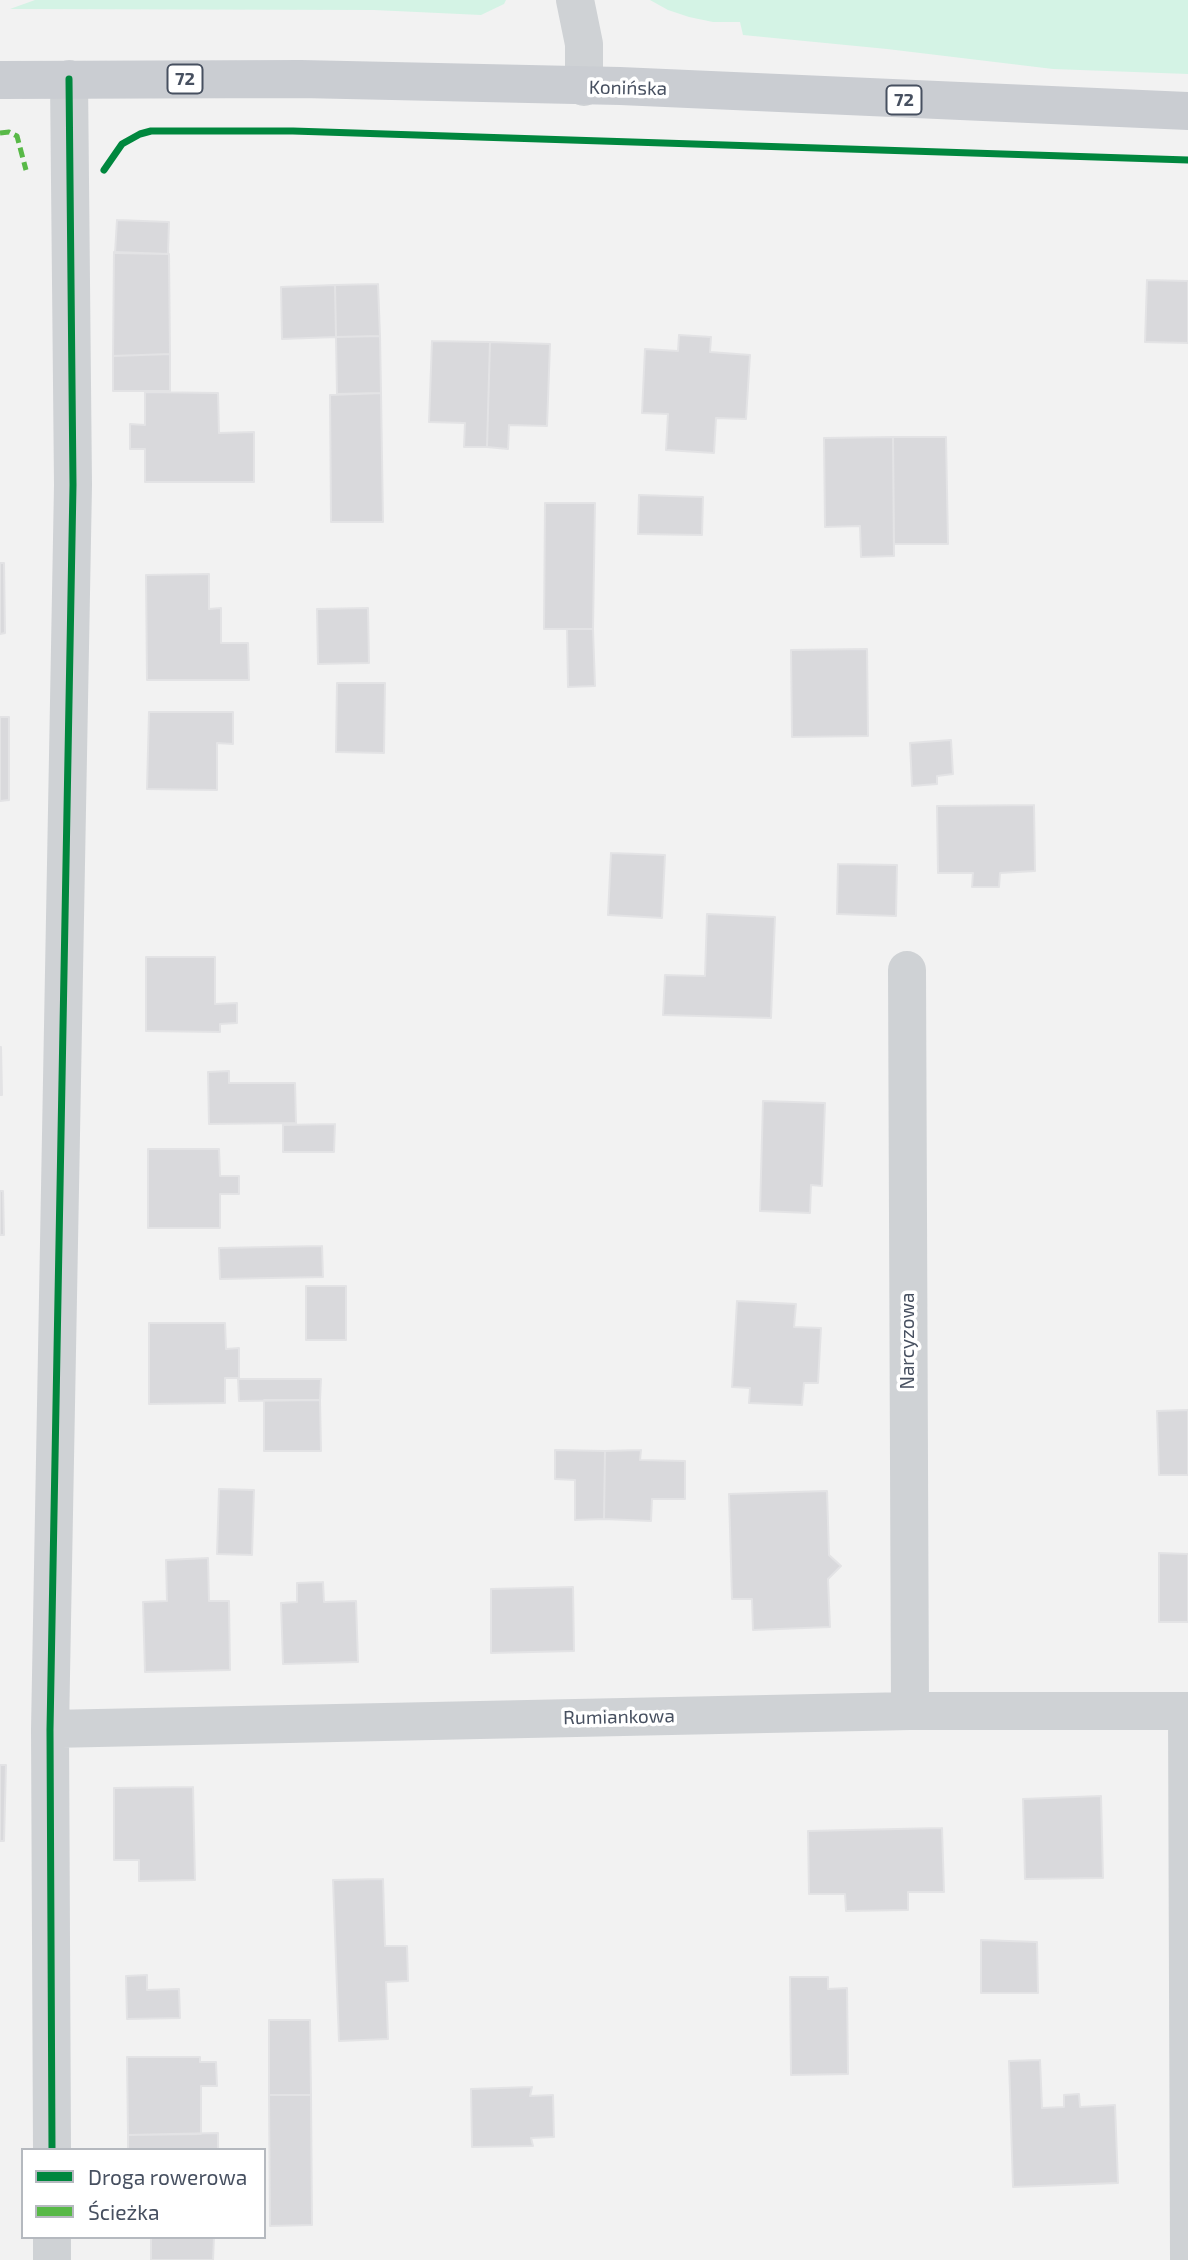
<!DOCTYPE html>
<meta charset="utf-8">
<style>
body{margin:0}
#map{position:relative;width:1188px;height:2260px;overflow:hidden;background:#f2f2f2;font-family:"Exo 2",sans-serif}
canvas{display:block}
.legend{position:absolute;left:21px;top:2148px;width:245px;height:91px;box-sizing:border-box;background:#fff;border:2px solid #b5b9bf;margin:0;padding:9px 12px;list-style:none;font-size:21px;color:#475060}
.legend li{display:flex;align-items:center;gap:14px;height:35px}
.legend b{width:35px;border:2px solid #b5b9bf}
</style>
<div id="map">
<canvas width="1188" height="2260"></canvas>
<ul class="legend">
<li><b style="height:9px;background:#00873e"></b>Droga rowerowa</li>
<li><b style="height:9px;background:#58b947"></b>Ścieżka</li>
</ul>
</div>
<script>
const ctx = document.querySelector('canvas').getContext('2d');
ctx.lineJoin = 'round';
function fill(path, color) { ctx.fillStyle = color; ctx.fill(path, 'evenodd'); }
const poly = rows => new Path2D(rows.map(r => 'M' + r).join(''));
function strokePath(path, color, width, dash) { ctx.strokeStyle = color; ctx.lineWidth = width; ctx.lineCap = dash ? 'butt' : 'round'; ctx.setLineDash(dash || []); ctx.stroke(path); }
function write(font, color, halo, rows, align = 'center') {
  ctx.font = font + ' "Exo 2",sans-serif'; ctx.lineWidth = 7; ctx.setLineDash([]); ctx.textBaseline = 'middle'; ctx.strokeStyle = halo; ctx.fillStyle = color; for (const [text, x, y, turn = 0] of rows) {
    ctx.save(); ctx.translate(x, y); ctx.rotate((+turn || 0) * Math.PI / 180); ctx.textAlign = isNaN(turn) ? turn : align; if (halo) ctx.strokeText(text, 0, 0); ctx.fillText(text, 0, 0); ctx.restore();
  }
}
fill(poly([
 [35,0,506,0,504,4,481,15,374,10,10,9],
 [650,0,1188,0,1188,74,1053,69,887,49,743,35,740,22,713,22,689,17,668,10]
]), '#d4f3e5');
const building = poly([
 [117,220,169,222,168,254,115,253,117,220],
 [114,252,169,254,170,354,113,356,114,252],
 [1147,280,1188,281,1188,343,1145,342,1147,280],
 [378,284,380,336,336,337,335,285,378,284],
 [335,285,336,337,282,339,281,287,335,285],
 [679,335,711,337,710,352,750,355,746,419,716,418,714,453,666,450,668,414,642,413,645,349,678,351,679,335],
 [380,336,381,393,337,394,336,337,380,336],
 [432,341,490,342,487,447,464,447,465,423,429,422,432,341],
 [490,342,550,344,547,426,509,425,508,449,487,447,490,342],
 [170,354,170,391,113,391,113,356,170,354],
 [145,392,218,393,219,433,254,432,254,482,145,482,145,449,130,449,130,424,145,425,145,392],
 [381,393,383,522,331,522,330,395,381,393],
 [893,437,946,437,948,544,894,544,893,437],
 [893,437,894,556,861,557,860,526,825,527,824,438,893,437],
 [639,495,703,497,702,535,638,534,639,495],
 [545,503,595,503,593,629,544,629,545,503],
 [0,563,4,563,5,633,0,634,0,563],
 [209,574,209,609,221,608,221,643,248,643,249,680,147,680,146,575,209,574],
 [368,608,369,663,318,664,317,609,368,608],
 [567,629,593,629,595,686,568,687,567,629],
 [867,649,868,736,792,737,791,650,867,649],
 [337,683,385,683,384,753,336,752,337,683],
 [149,712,233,712,233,744,217,743,217,790,147,789,149,712],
 [0,717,9,717,9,800,0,801,0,717],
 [951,740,953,774,937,776,937,784,912,786,910,743,951,740],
 [1034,805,1035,871,1000,873,999,887,972,887,973,873,938,873,937,806,1034,805],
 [611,853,665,855,662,918,608,915,611,853],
 [838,864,897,865,896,916,837,914,838,864],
 [707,914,775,917,771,1018,663,1015,665,975,705,976,707,914],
 [146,957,215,957,215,1004,237,1003,237,1023,220,1024,220,1032,146,1031,146,957],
 [0,1047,1,1047,2,1095,0,1095,0,1047],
 [229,1071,229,1083,295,1083,296,1123,209,1124,208,1072,229,1071],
 [763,1101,825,1103,822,1186,811,1185,810,1213,760,1211,763,1101],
 [335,1124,334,1152,283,1152,283,1125,335,1124],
 [148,1149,219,1149,220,1176,239,1176,239,1194,220,1194,220,1228,148,1228,148,1149],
 [0,1191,3,1191,4,1235,0,1235,0,1191],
 [322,1246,323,1277,220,1279,219,1248,322,1246],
 [306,1286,346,1286,346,1340,306,1340,306,1286],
 [737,1301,796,1304,794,1327,821,1328,818,1383,804,1383,802,1405,749,1403,750,1388,732,1387,737,1301],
 [149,1323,225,1323,226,1349,239,1348,239,1378,225,1378,225,1403,149,1404,149,1323],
 [238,1379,321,1379,320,1400,239,1401,238,1379],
 [264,1400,320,1400,321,1451,264,1451,264,1400],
 [1188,1410,1188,1475,1159,1475,1157,1411,1188,1410],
 [555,1450,605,1451,604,1519,575,1520,575,1480,555,1479,555,1450],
 [641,1450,640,1460,685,1461,685,1499,652,1499,651,1521,604,1519,605,1451,641,1450],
 [219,1489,254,1490,252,1555,217,1554,219,1489],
 [827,1491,829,1555,841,1566,828,1579,830,1627,753,1630,752,1599,732,1599,729,1494,827,1491],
 [1159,1553,1188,1554,1188,1622,1159,1622,1159,1553],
 [208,1558,209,1601,229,1601,230,1670,145,1672,143,1602,167,1601,166,1560,208,1558],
 [323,1582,324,1602,356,1601,358,1662,283,1664,281,1603,297,1602,297,1583,323,1582],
 [573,1587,574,1651,491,1653,491,1589,573,1587],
 [0,1765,6,1765,4,1841,0,1841,0,1765],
 [193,1787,195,1880,139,1881,139,1860,114,1860,114,1788,193,1787],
 [1101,1796,1103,1878,1025,1879,1023,1799,1101,1796],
 [942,1828,944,1892,908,1892,908,1910,846,1911,845,1894,809,1894,808,1831,942,1828],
 [383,1879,385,1946,407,1946,408,1981,386,1982,388,2039,339,2041,333,1880,383,1879],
 [981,1940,1037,1942,1038,1993,981,1993,981,1940],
 [147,1975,147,1990,179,1989,180,2018,127,2019,126,1976,147,1975],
 [790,1977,828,1977,828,1989,847,1988,848,2074,791,2075,790,1977],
 [269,2020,310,2020,311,2095,269,2095,269,2020],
 [127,2057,200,2057,200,2062,216,2062,217,2086,201,2086,201,2134,128,2135,127,2057],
 [1040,2060,1042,2108,1064,2107,1064,2095,1079,2094,1080,2107,1115,2105,1118,2183,1013,2187,1009,2061,1040,2060],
 [532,2087,530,2096,553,2095,554,2137,531,2138,533,2146,472,2147,471,2089,532,2087],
 [269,2095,311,2095,312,2225,270,2226,269,2095],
 [218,2133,218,2150,128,2150,128,2135,218,2133],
 [151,2237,214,2237,213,2260,151,2260,151,2237]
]);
fill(building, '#d9d9dc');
strokePath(building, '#e3e3e5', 2);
strokePath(poly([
 [1181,1712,1183,2260]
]), '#cfd2d5', 26);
strokePath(poly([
 [575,0,584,44,584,87],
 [907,970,910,1711],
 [50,1729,910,1711,1188,1711],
 [52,2150,50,1729,73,485,69,79],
 [52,2237,52,2260]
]), '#cfd2d5', 38);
strokePath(poly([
 [0,80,301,79,620,86,1188,111]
]), '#cacdd2', 38);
strokePath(poly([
 [0,133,9,132,17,136,26,170]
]), '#58b947', 5, [10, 5]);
strokePath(poly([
 [104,170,122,144,140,134,151,131,293,131,1188,160],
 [52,2150,50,1729,73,485,69,79]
]), '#00873e', 7);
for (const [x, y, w] of [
 [185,79,35],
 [904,100,35]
]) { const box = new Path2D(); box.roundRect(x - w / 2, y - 14.5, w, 29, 5); ctx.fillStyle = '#fff'; ctx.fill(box); strokePath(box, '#475060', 2); }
write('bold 18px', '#475060', null, [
 ["72",185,79],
 ["72",904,100]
]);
write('19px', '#475060', '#fff', [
 ["Konińska",628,88,1],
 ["Narcyzowa",908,1341,-90],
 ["Rumiankowa",619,1717,-1]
]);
</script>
